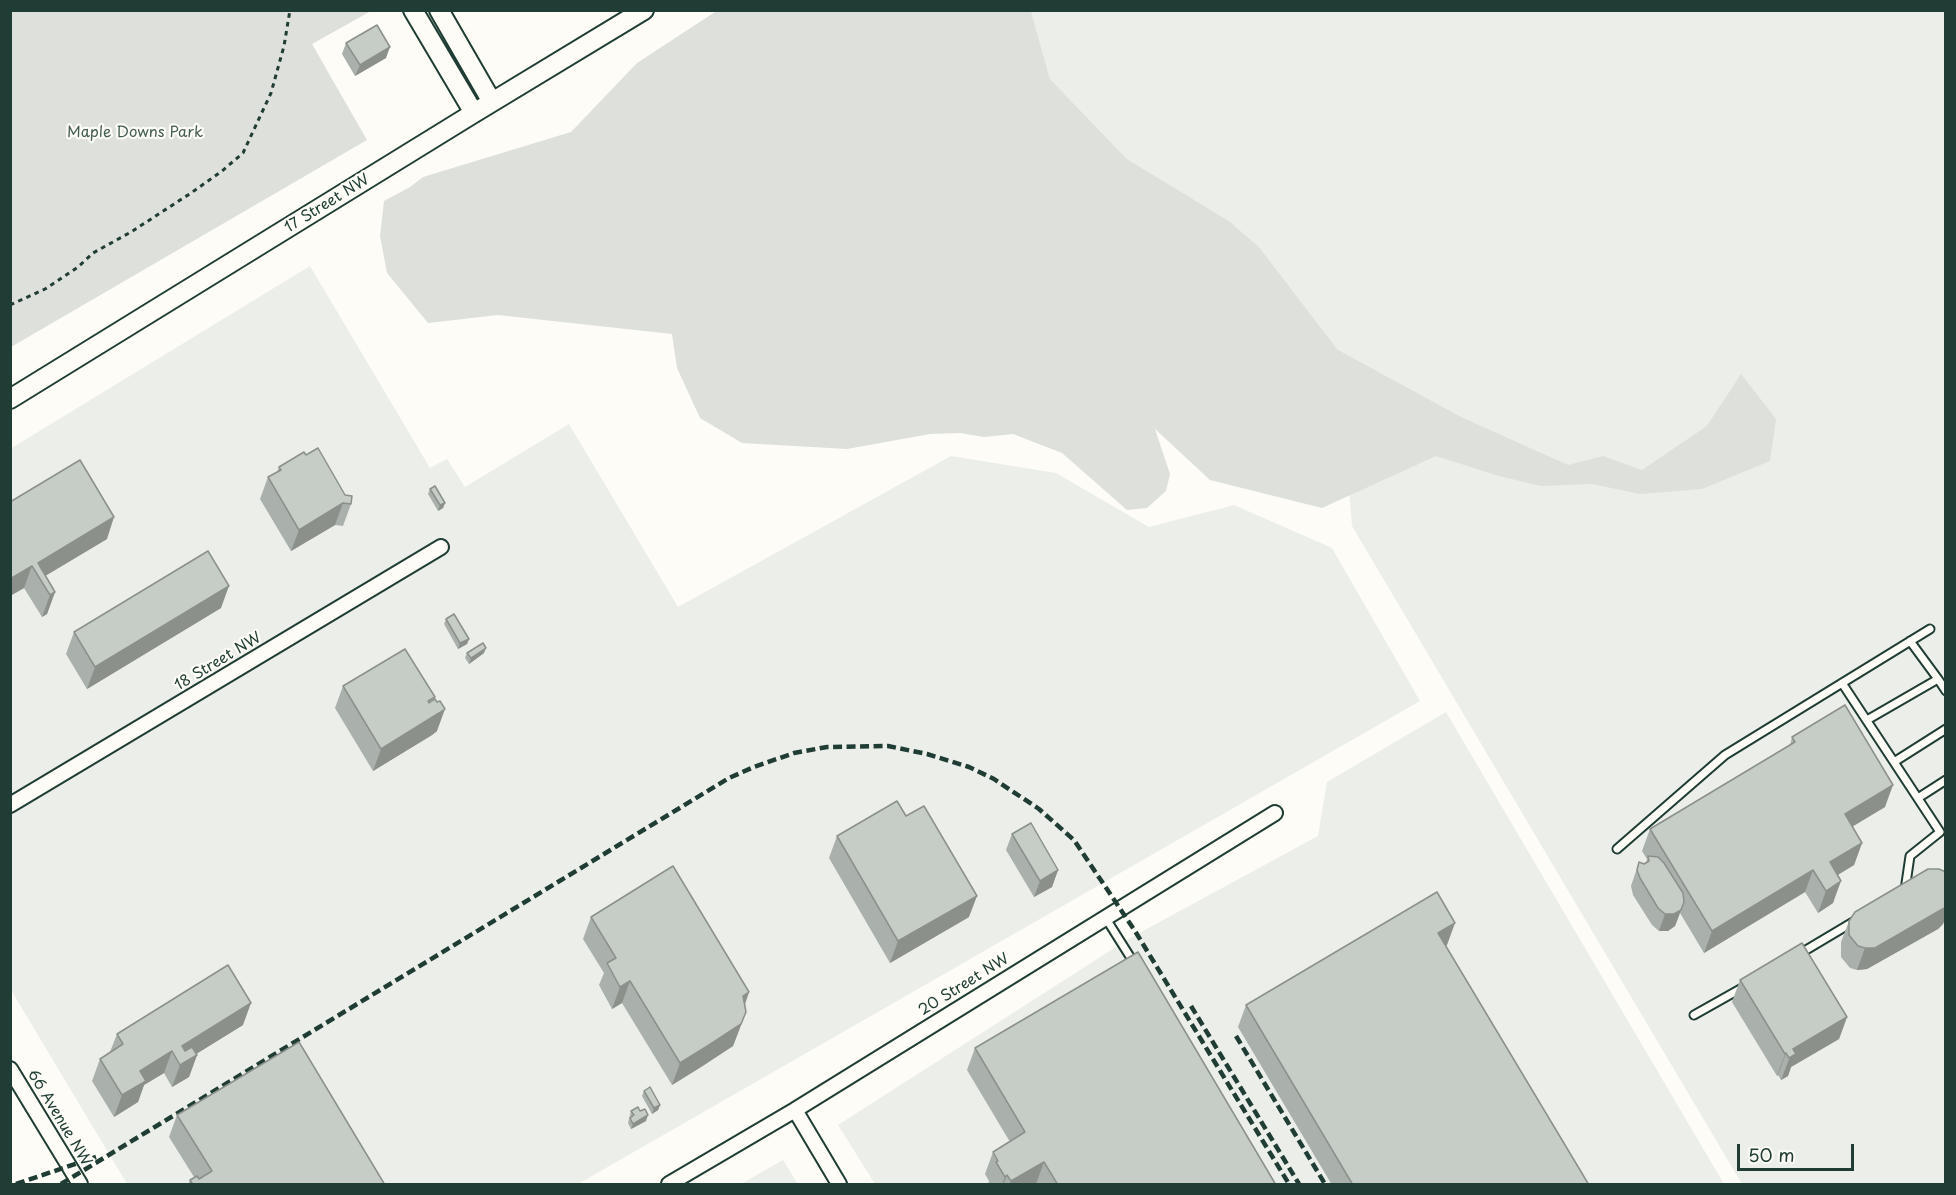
<!DOCTYPE html>
<style>
body{margin:0}
#map{position:relative;width:1956px;height:1195px;overflow:hidden;background:#fdfcf7;font-family:"Playpen Sans",sans-serif}
canvas{display:block}
.frame{position:absolute;inset:0;border:12px solid #1f3d34;pointer-events:none}
.scale{position:absolute;left:1737px;top:1144px;width:117px;height:27px;box-sizing:border-box;border:3px solid #1f3d34;border-top:0;padding-left:8px;font-size:18px;line-height:21px;white-space:nowrap;color:#1f3d34;-webkit-text-stroke:4px #fdfcf7;paint-order:stroke}
</style>
<div id="map">
<canvas width="1956" height="1195"></canvas>
<div class="frame"></div>
<div class="scale">50 m</div>
</div>
<script>
const ctx = document.querySelector('canvas').getContext('2d');
ctx.lineJoin = 'round';
function fill(path, color) { ctx.fillStyle = color; ctx.fill(path, 'evenodd'); }
const poly = rows => new Path2D(rows.map(r => 'M' + r).join(''));
function strokePath(path, color, width, dash) { ctx.strokeStyle = color; ctx.lineWidth = width; ctx.lineCap = dash ? 'butt' : 'round'; ctx.setLineDash(dash || []); ctx.stroke(path); }
function write(font, color, halo, rows, align = 'center') {
  ctx.font = font + ' "Playpen Sans",sans-serif'; ctx.lineWidth = 4.5; ctx.setLineDash([]); ctx.textBaseline = 'middle'; ctx.strokeStyle = halo; ctx.fillStyle = color; for (const [text, x, y, turn = 0] of rows) {
    ctx.save(); ctx.translate(x, y); ctx.rotate((+turn || 0) * Math.PI / 180); ctx.textAlign = isNaN(turn) ? turn : align; if (halo) ctx.strokeText(text, 0, 0); ctx.fillText(text, 0, 0); ctx.restore();
  }
}
fill(poly([
 [1031,11,1945,11,1945,1184,1742,1184,1352,526,1338,350,1259,247,1229,221,1127,159,1050,79],
 [310,266,430,468,447,459,465,487,569,424,678,607,951,456,1056,473,1149,527,1234,505,1332,548,1420,701,578,1184,127,1184,11,990,10,449],
 [1446,712,1724,1184,875,1184,838,1125,1130,938,1318,836,1327,782],
 [783,1160,798,1184,741,1184]
]), '#eceee9');
fill(poly([
 [11,10,371,11,312,44,367,140,11,347],
 [718,10,1031,11,1050,79,1127,159,1229,221,1259,247,1338,350,1461,417,1568,465,1603,456,1642,470,1707,426,1741,374,1776,419,1770,461,1702,489,1640,494,1592,484,1541,486,1499,476,1436,456,1322,508,1210,480,1155,429,1170,474,1166,491,1147,508,1127,510,1062,453,1013,434,984,437,960,433,930,434,847,449,742,443,700,418,677,368,672,334,498,315,428,323,387,273,380,236,384,201,410,187,423,177,571,132,637,63]
]), '#dde0db');
const lane = poly([
 [1938,679,1946,691],
 [1842,683,1940,832,1910,856,1905,890],
 [1867,720,1938,679,1910,641],
 [1894,762,1946,729],
 [1918,798,1946,780],
 [1617,849,1725,755,1930,629],
 [1105,917,1134,963],
 [1801,953,1853,922],
 [1694,1015,1742,988]
]);
const street = poly([
 [10,805,441,547],
 [10,1069,80,1184],
 [795,1110,839,1184],
 [669,1184,795,1110,1275,813]
]);
const secondary = poly([
 [413,10,474,113],
 [439,10,492,102],
 [10,399,474,113,644,10]
]);
strokePath(lane, '#1f3d34', 11);
strokePath(street, '#1f3d34', 18);
strokePath(secondary, '#1f3d34', 22);
strokePath(poly([
 [10,305,45,289,78,267,93,253,131,232,191,193,222,171,243,153,271,93,284,46,290,10]
]), '#1f3d34', 3, [4.5, 4.5]);
strokePath(lane, '#fdfcf7', 7);
strokePath(street, '#fdfcf7', 14);
strokePath(secondary, '#fdfcf7', 18);
strokePath(poly([
 [1191,1006,1299,1184],
 [1236,1036,1325,1184],
 [16,1184,96,1157],
 [61,1184,729,778,754,767,794,753,827,747,888,746,927,754,969,767,994,779,1039,809,1074,840,1135,931,1289,1184]
]), '#1f3d34', 4.5, [9, 4.5]);
fill(poly([
 [346,43,386,58,355,76,342,54],
 [306,455,351,504,343,526,335,525,291,551,260,499,268,477,277,472,279,467],
 [430,489,445,503,443,508,438,511,428,494],
 [10,502,107,539,45,576,55,592,47,614,42,617,24,588,10,596],
 [221,608,87,689,66,654,74,632],
 [446,619,469,639,467,644,458,649,444,624],
 [467,653,484,653,469,664,465,658],
 [343,686,435,697,434,700,437,731,432,735,373,771,335,708],
 [1792,737,1885,807,1852,826,1862,843,1854,865,1838,875,1833,903,1818,913,1805,892,1704,953,1680,913,1675,926,1668,931,1659,931,1652,925,1633,895,1631,886,1639,862,1644,864,1646,863,1647,859,1642,851,1650,829,1790,745],
 [1012,834,1058,870,1052,887,1034,897,1006,850],
 [837,836,969,917,890,963,829,858],
 [591,917,749,992,745,1005,746,1012,733,1046,701,1067,672,1085,622,1003,612,1009,599,985,604,973,583,939],
 [1849,921,1943,924,1938,929,1867,969,1857,970,1850,968,1841,957,1841,942],
 [1447,945,1446,946,1589,1185,1332,1185,1238,1027,1246,1005],
 [1740,980,1847,1017,1839,1039,1791,1067,1788,1076,1781,1080,1778,1075,1777,1076,1732,1002],
 [243,1025,196,1054,197,1055,189,1077,172,1087,164,1073,144,1085,138,1102,114,1117,92,1081,100,1059,110,1052,117,1034],
 [975,1048,1276,1185,1037,1185,1036,1184,1035,1185,988,1185,989,1181,985,1174,993,1152,1010,1142,967,1070],
 [644,1091,660,1105,658,1110,652,1114,642,1096],
 [631,1111,646,1121,631,1129,628,1123],
 [177,1115,385,1185,188,1185,190,1180,194,1177,169,1137]
]), '#aab0ab');
fill(poly([
 [390,47,386,58,355,76,360,65],
 [343,503,335,525,291,551,299,530],
 [445,503,443,508,438,511,440,505],
 [114,517,107,539,40,579,38,563],
 [32,566,24,588,10,596,10,579],
 [229,586,221,608,87,689,95,667],
 [55,592,47,614,42,617,50,595],
 [469,639,467,644,458,649,460,643],
 [486,648,484,653,469,664,471,658],
 [445,709,437,731,432,735,373,771,381,749],
 [1893,785,1885,807,1837,836,1845,814],
 [1862,843,1854,865,1822,884,1830,862],
 [1058,870,1052,887,1034,897,1040,881],
 [1813,870,1805,892,1704,953,1712,931],
 [1841,881,1833,903,1818,913,1826,891],
 [977,896,969,917,890,963,898,941],
 [1684,902,1675,926,1668,931,1659,931,1665,914],
 [1946,907,1946,918,1943,924,1938,929,1867,969,1857,970,1865,948],
 [1455,923,1447,945,1430,955,1438,933],
 [630,981,622,1003,612,1009,620,987],
 [749,992,741,1014,743,996],
 [251,1003,243,1025,180,1064,182,1046],
 [746,1012,733,1046,701,1067,672,1085,680,1063],
 [1847,1017,1839,1039,1791,1067,1788,1076,1781,1080,1793,1049],
 [172,1051,164,1073,144,1085,138,1102,114,1117,122,1095,140,1071],
 [1786,1053,1778,1075,1777,1076,1785,1054],
 [197,1055,189,1077,172,1087,180,1065],
 [660,1105,658,1110,652,1114,654,1108],
 [648,1115,646,1121,631,1129,633,1124],
 [1044,1162,1036,1184,1035,1185,1009,1185,1011,1181],
 [1007,1175,1003,1185,1002,1185,1005,1177]
]), '#8b908b');
const building = poly([
 [377,25,390,47,360,65,346,43,377,25],
 [318,448,345,495,352,496,351,504,343,503,299,530,268,477,281,470,279,467,304,452,306,455,318,448],
 [80,460,114,517,38,563,55,592,50,595,32,566,10,579,10,502,80,460],
 [435,486,445,503,440,505,430,489,435,486],
 [208,551,229,586,95,667,74,632,208,551],
 [454,614,469,639,460,643,446,619,454,614],
 [483,643,486,648,471,658,467,653,483,643],
 [405,649,435,697,428,701,429,703,435,699,437,702,440,701,445,709,439,713,381,749,343,686,405,649],
 [1845,705,1893,785,1845,814,1862,843,1830,862,1841,881,1826,891,1813,870,1712,931,1650,829,1795,742,1792,737,1845,705],
 [897,801,906,816,924,806,977,896,898,941,837,836,897,801],
 [1031,823,1058,870,1040,881,1012,834,1031,823],
 [1648,856,1658,857,1664,863,1683,893,1684,902,1681,910,1674,914,1665,914,1658,908,1640,878,1637,870,1639,862,1644,864,1649,861,1648,856],
 [673,866,749,992,743,996,746,1012,741,1024,709,1045,680,1063,630,981,620,987,607,963,616,958,591,917,673,866],
 [1928,869,1939,869,1946,872,1946,907,1875,948,1865,948,1858,946,1849,935,1849,921,1855,912,1928,869],
 [1437,892,1455,923,1438,933,1589,1185,1353,1185,1246,1005,1437,892],
 [1802,943,1847,1017,1793,1049,1796,1054,1789,1058,1786,1053,1785,1054,1740,980,1802,943],
 [1138,952,1276,1185,1058,1185,1044,1162,1011,1181,1007,1175,1005,1177,996,1162,998,1161,993,1152,1025,1132,975,1048,1138,952],
 [228,965,251,1003,182,1046,185,1051,192,1047,197,1055,180,1065,172,1051,140,1071,146,1081,122,1095,100,1059,123,1044,117,1034,228,965],
 [299,1042,385,1185,190,1185,192,1183,190,1180,197,1176,199,1179,212,1171,177,1115,299,1042],
 [650,1087,660,1105,654,1108,644,1091,650,1087],
 [638,1107,640,1111,645,1109,648,1115,633,1124,630,1118,634,1115,631,1111,638,1107]
]);
fill(building, '#c6cdc7');
strokePath(building, '#8b908b', 1.5);
write('15px', '#455e55', '#fdfcf7', [
 ["Maple Downs Park",135,133]
]);
write('15px', '#1f3d34', '#fdfcf7', [
 ["17 Street NW",327,204,-32],
 ["18 Street NW",218,662,-31],
 ["20 Street NW",964,985,-32],
 ["66 Avenue NW",59,1118,59]
]);
</script>
